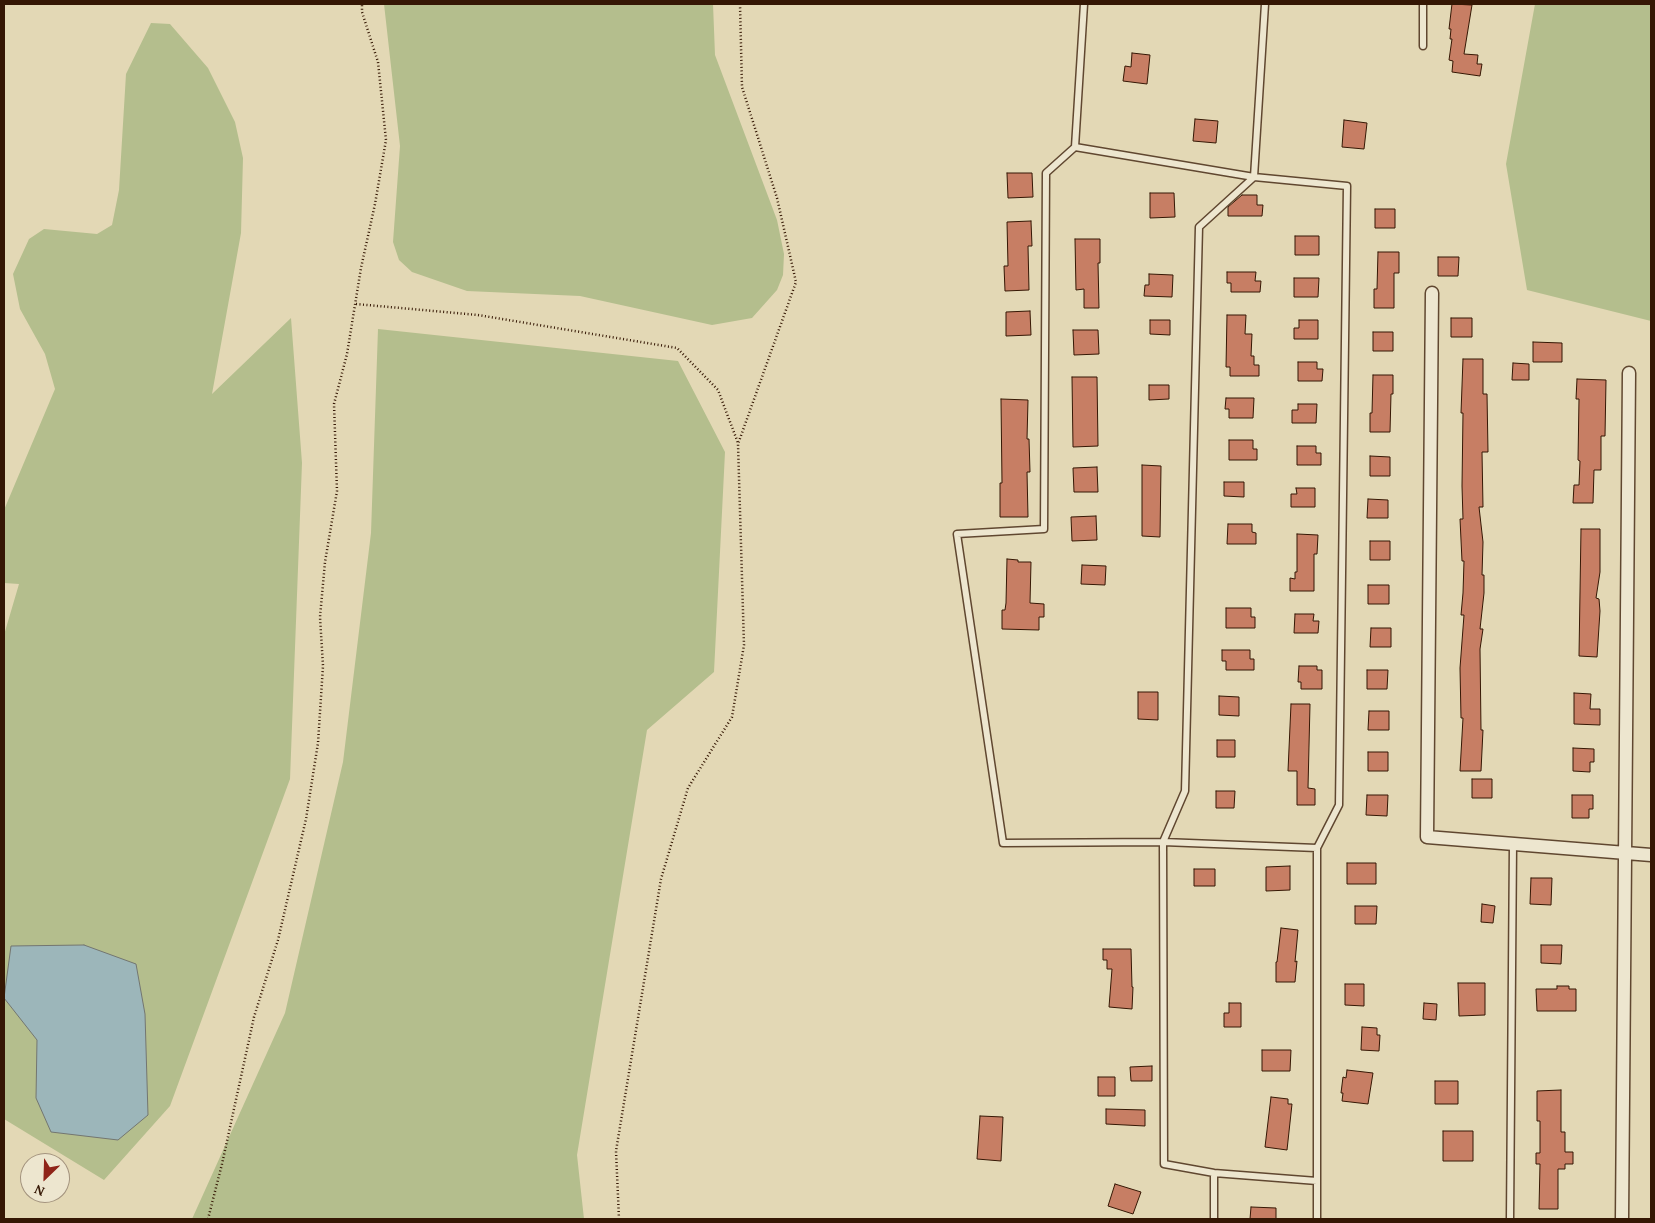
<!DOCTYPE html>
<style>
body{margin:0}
#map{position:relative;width:1655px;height:1223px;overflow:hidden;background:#e3d8b5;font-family:"Gentium Book Plus",serif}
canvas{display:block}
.frame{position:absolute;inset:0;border:5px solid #351704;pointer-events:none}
.north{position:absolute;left:20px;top:1153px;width:50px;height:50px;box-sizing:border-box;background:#ede6cf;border:1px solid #a3937e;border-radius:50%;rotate:204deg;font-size:14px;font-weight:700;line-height:20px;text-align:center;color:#351704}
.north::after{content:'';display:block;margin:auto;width:18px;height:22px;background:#8f2418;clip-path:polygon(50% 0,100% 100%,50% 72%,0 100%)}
</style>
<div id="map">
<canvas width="1655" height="1223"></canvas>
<div class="frame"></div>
<div class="north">N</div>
</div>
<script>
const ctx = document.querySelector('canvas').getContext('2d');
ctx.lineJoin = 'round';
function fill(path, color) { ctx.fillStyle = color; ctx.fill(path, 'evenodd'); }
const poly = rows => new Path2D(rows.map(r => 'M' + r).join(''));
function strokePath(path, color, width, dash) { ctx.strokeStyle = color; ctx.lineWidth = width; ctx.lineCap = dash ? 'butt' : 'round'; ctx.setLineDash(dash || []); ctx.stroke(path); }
fill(poly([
 [384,4,713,4,715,55,777,220,784,254,783,275,777,290,752,318,712,325,580,296,467,291,412,272,399,260,393,242,400,146],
 [1535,4,1651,4,1651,321,1527,290,1506,164],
 [151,23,170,24,208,68,235,122,243,158,241,233,212,394,291,318,302,463,290,779,170,1106,104,1180,4,1119,4,635,19,584,4,583,4,510,55,389,45,354,20,309,13,274,29,239,44,229,97,234,112,225,119,190,126,74],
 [378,329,678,361,725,452,714,672,647,730,577,1155,584,1219,192,1219,285,1013,343,762,371,533]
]), '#b4be8d');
const water = poly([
 [84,945,136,964,145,1014,148,1115,118,1140,51,1132,36,1098,37,1040,4,998,11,946,84,945]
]);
fill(water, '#9cb6ba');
strokePath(water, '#737671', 1);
const building = poly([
 [1452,4,1472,5,1464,54,1478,55,1477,64,1482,64,1480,76,1452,72,1453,61,1449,60,1452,39,1450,39,1451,29,1449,29,1452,4],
 [1132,53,1150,55,1147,84,1123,81,1125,66,1131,67,1132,53],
 [1195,119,1218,121,1216,143,1193,141,1195,119],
 [1344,120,1367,123,1364,149,1342,147,1344,120],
 [1007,173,1032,173,1033,197,1008,198,1007,173],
 [1150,193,1174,193,1175,217,1150,218,1150,193],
 [1242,195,1257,195,1257,205,1263,205,1262,216,1228,216,1228,207,1242,195],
 [1375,209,1395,209,1395,228,1375,228,1375,209],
 [1031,221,1032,246,1028,246,1029,290,1005,291,1004,266,1008,266,1007,222,1031,221],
 [1295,236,1319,236,1319,255,1295,255,1295,236],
 [1075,239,1100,239,1100,263,1098,263,1099,308,1084,308,1084,289,1076,290,1075,239],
 [1378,252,1399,252,1399,273,1394,273,1394,308,1374,308,1374,289,1377,289,1378,252],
 [1438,257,1459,257,1458,276,1438,276,1438,257],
 [1227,272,1256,272,1255,281,1261,281,1260,292,1231,292,1231,283,1227,283,1227,272],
 [1149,274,1173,275,1172,297,1144,296,1145,285,1149,285,1149,274],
 [1294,278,1319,278,1318,297,1294,297,1294,278],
 [1030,311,1031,335,1006,336,1006,312,1030,311],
 [1227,315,1246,315,1245,334,1252,334,1251,356,1254,356,1254,365,1259,365,1259,376,1230,376,1230,367,1226,367,1227,315],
 [1451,318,1472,318,1472,337,1451,337,1451,318],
 [1150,320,1170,320,1170,335,1150,334,1150,320],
 [1299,320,1318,320,1318,339,1294,339,1294,328,1299,328,1299,320],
 [1073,330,1098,330,1099,354,1074,355,1073,330],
 [1373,332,1393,332,1393,351,1373,351,1373,332],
 [1533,342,1562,343,1562,362,1533,362,1533,342],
 [1463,359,1483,359,1483,394,1487,394,1488,452,1482,452,1483,507,1479,507,1483,542,1482,575,1484,575,1484,593,1480,629,1483,629,1480,649,1481,730,1483,730,1481,771,1460,771,1463,718,1461,718,1460,668,1464,615,1461,615,1463,593,1464,561,1462,561,1460,519,1463,519,1462,486,1463,413,1461,413,1463,359],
 [1298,362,1317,362,1317,369,1323,369,1322,381,1298,381,1298,362],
 [1513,363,1529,364,1529,380,1512,380,1513,363],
 [1373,375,1393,375,1393,394,1391,394,1390,432,1370,432,1370,413,1372,413,1373,375],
 [1072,377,1097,377,1098,446,1073,447,1072,377],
 [1577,379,1606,380,1605,436,1601,436,1601,470,1594,470,1593,503,1573,503,1574,485,1579,485,1580,461,1578,460,1579,399,1576,399,1577,379],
 [1149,385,1169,385,1169,399,1149,400,1149,385],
 [1226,398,1254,398,1253,418,1229,418,1229,409,1225,409,1226,398],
 [1001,399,1028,400,1027,439,1029,439,1030,472,1027,472,1028,517,1000,517,1000,483,1002,483,1001,399],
 [1298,404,1317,404,1316,423,1292,423,1292,410,1298,410,1298,404],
 [1229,440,1253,440,1253,449,1257,449,1257,460,1229,460,1229,440],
 [1297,446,1316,446,1316,453,1321,453,1321,465,1297,465,1297,446],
 [1370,456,1390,457,1390,476,1370,476,1370,456],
 [1142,465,1161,466,1160,537,1142,536,1142,465],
 [1097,467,1098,492,1074,492,1073,468,1097,467],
 [1224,482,1244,482,1244,497,1224,496,1224,482],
 [1296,488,1315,488,1315,507,1291,507,1291,494,1297,494,1296,488],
 [1368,499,1388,500,1388,518,1367,518,1368,499],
 [1096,516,1097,540,1072,541,1071,517,1096,516],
 [1228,524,1252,524,1252,532,1256,533,1256,544,1227,544,1228,524],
 [1581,529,1600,529,1600,572,1596,598,1599,599,1600,611,1597,657,1579,656,1581,529],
 [1297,534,1318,535,1317,554,1314,554,1314,591,1290,591,1290,578,1295,579,1295,572,1297,572,1297,534],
 [1370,541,1390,541,1390,560,1370,560,1370,541],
 [1007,559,1018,560,1018,562,1031,562,1030,603,1044,604,1044,617,1039,617,1039,630,1002,629,1002,610,1005,610,1006,603,1007,559],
 [1082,565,1106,566,1105,585,1081,584,1082,565],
 [1368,585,1389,585,1389,604,1368,604,1368,585],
 [1226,608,1251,608,1251,617,1255,617,1255,628,1226,628,1226,608],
 [1295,614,1314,614,1313,621,1319,621,1318,633,1294,633,1295,614],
 [1371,628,1391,628,1391,647,1370,647,1371,628],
 [1222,650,1250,650,1250,659,1254,659,1254,670,1226,670,1226,661,1222,661,1222,650],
 [1299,666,1317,666,1317,670,1322,670,1322,689,1301,689,1301,682,1298,682,1299,666],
 [1367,670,1388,670,1387,689,1367,689,1367,670],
 [1138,692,1158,692,1158,720,1138,719,1138,692],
 [1574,693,1591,694,1590,709,1600,709,1600,725,1574,724,1574,693],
 [1219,696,1239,697,1239,716,1219,715,1219,696],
 [1291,704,1310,704,1308,788,1315,789,1315,805,1297,805,1297,771,1288,771,1291,704],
 [1369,711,1389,711,1389,730,1368,730,1369,711],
 [1217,740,1235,740,1235,757,1217,757,1217,740],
 [1573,748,1594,749,1594,762,1590,762,1590,772,1573,771,1573,748],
 [1368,752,1388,752,1388,771,1368,771,1368,752],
 [1472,779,1492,779,1492,798,1472,798,1472,779],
 [1216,791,1235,791,1234,808,1216,808,1216,791],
 [1367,795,1388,795,1387,816,1366,815,1367,795],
 [1572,795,1593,795,1593,809,1589,809,1589,818,1572,818,1572,795],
 [1347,863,1376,863,1376,884,1347,884,1347,863],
 [1290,866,1290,890,1266,891,1266,867,1290,866],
 [1194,869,1215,869,1215,886,1194,886,1194,869],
 [1531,878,1552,878,1551,905,1530,904,1531,878],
 [1482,904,1495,906,1493,923,1481,922,1482,904],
 [1355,906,1377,906,1376,924,1355,924,1355,906],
 [1281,928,1298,930,1295,962,1297,961,1295,982,1276,982,1276,962,1277,962,1281,928],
 [1541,945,1562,945,1561,964,1541,963,1541,945],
 [1103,949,1131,949,1132,987,1133,987,1132,1009,1109,1007,1112,969,1107,969,1107,960,1103,960,1103,949],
 [1458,983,1485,983,1485,1015,1459,1016,1458,983],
 [1345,984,1364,984,1364,1006,1345,1005,1345,984],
 [1557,986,1569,986,1569,989,1576,989,1576,1011,1537,1011,1536,989,1557,989,1557,986],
 [1229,1003,1241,1003,1241,1027,1224,1027,1224,1013,1229,1013,1229,1003],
 [1424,1003,1437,1004,1436,1020,1423,1019,1424,1003],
 [1362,1027,1377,1028,1377,1035,1380,1035,1379,1051,1361,1050,1362,1027],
 [1262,1050,1291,1050,1290,1071,1262,1071,1262,1050],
 [1152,1066,1152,1081,1131,1081,1130,1067,1152,1066],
 [1347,1070,1373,1073,1368,1104,1342,1101,1343,1093,1341,1093,1343,1077,1346,1078,1347,1070],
 [1098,1077,1115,1077,1115,1096,1098,1096,1098,1077],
 [1435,1081,1458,1081,1458,1104,1435,1104,1435,1081],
 [1561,1090,1561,1132,1565,1132,1565,1152,1573,1152,1573,1164,1565,1164,1565,1169,1558,1169,1558,1209,1539,1209,1540,1164,1536,1164,1536,1153,1540,1153,1540,1121,1537,1121,1537,1091,1561,1090],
 [1271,1097,1288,1099,1288,1104,1292,1104,1287,1150,1265,1147,1271,1097],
 [1106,1109,1145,1110,1145,1126,1106,1124,1106,1109],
 [980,1116,1003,1117,1001,1161,977,1159,980,1116],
 [1443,1131,1473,1131,1473,1161,1443,1161,1443,1131],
 [1115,1184,1141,1192,1133,1214,1108,1206,1115,1184],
 [1251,1207,1276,1208,1276,1219,1250,1219,1251,1207]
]);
fill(building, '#c77e64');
strokePath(building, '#351704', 1);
const lane = poly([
 [1084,4,1075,147,1046,173,1044,529,957,534,1003,843,1163,842,1317,848],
 [1265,4,1254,177,1347,186,1339,805,1317,848,1317,1219],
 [1423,46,1423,4],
 [1075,147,1254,177],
 [1254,177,1199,227,1185,791,1163,842,1164,1164,1214,1173,1317,1181],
 [1214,1219,1214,1173],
 [1510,1219,1513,844]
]);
const street = poly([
 [1432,293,1427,837,1651,855],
 [1622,1219,1629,373]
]);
strokePath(lane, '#604730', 9);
strokePath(street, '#604730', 15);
strokePath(poly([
 [356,304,478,315,677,348,718,390,738,443],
 [208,1219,222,1164,254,1017,278,940,306,819,318,743,323,666,320,617,325,562,337,491,334,404,347,354,361,268,375,204,386,140,378,62,362,12,362,4],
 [619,1219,616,1151,661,879,688,788,732,717,744,645,738,444,796,282,777,198,742,87,740,4]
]), '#351704', 2.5, [1, 2.5]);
strokePath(lane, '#ede6cf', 6);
strokePath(street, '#ede6cf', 12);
</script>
